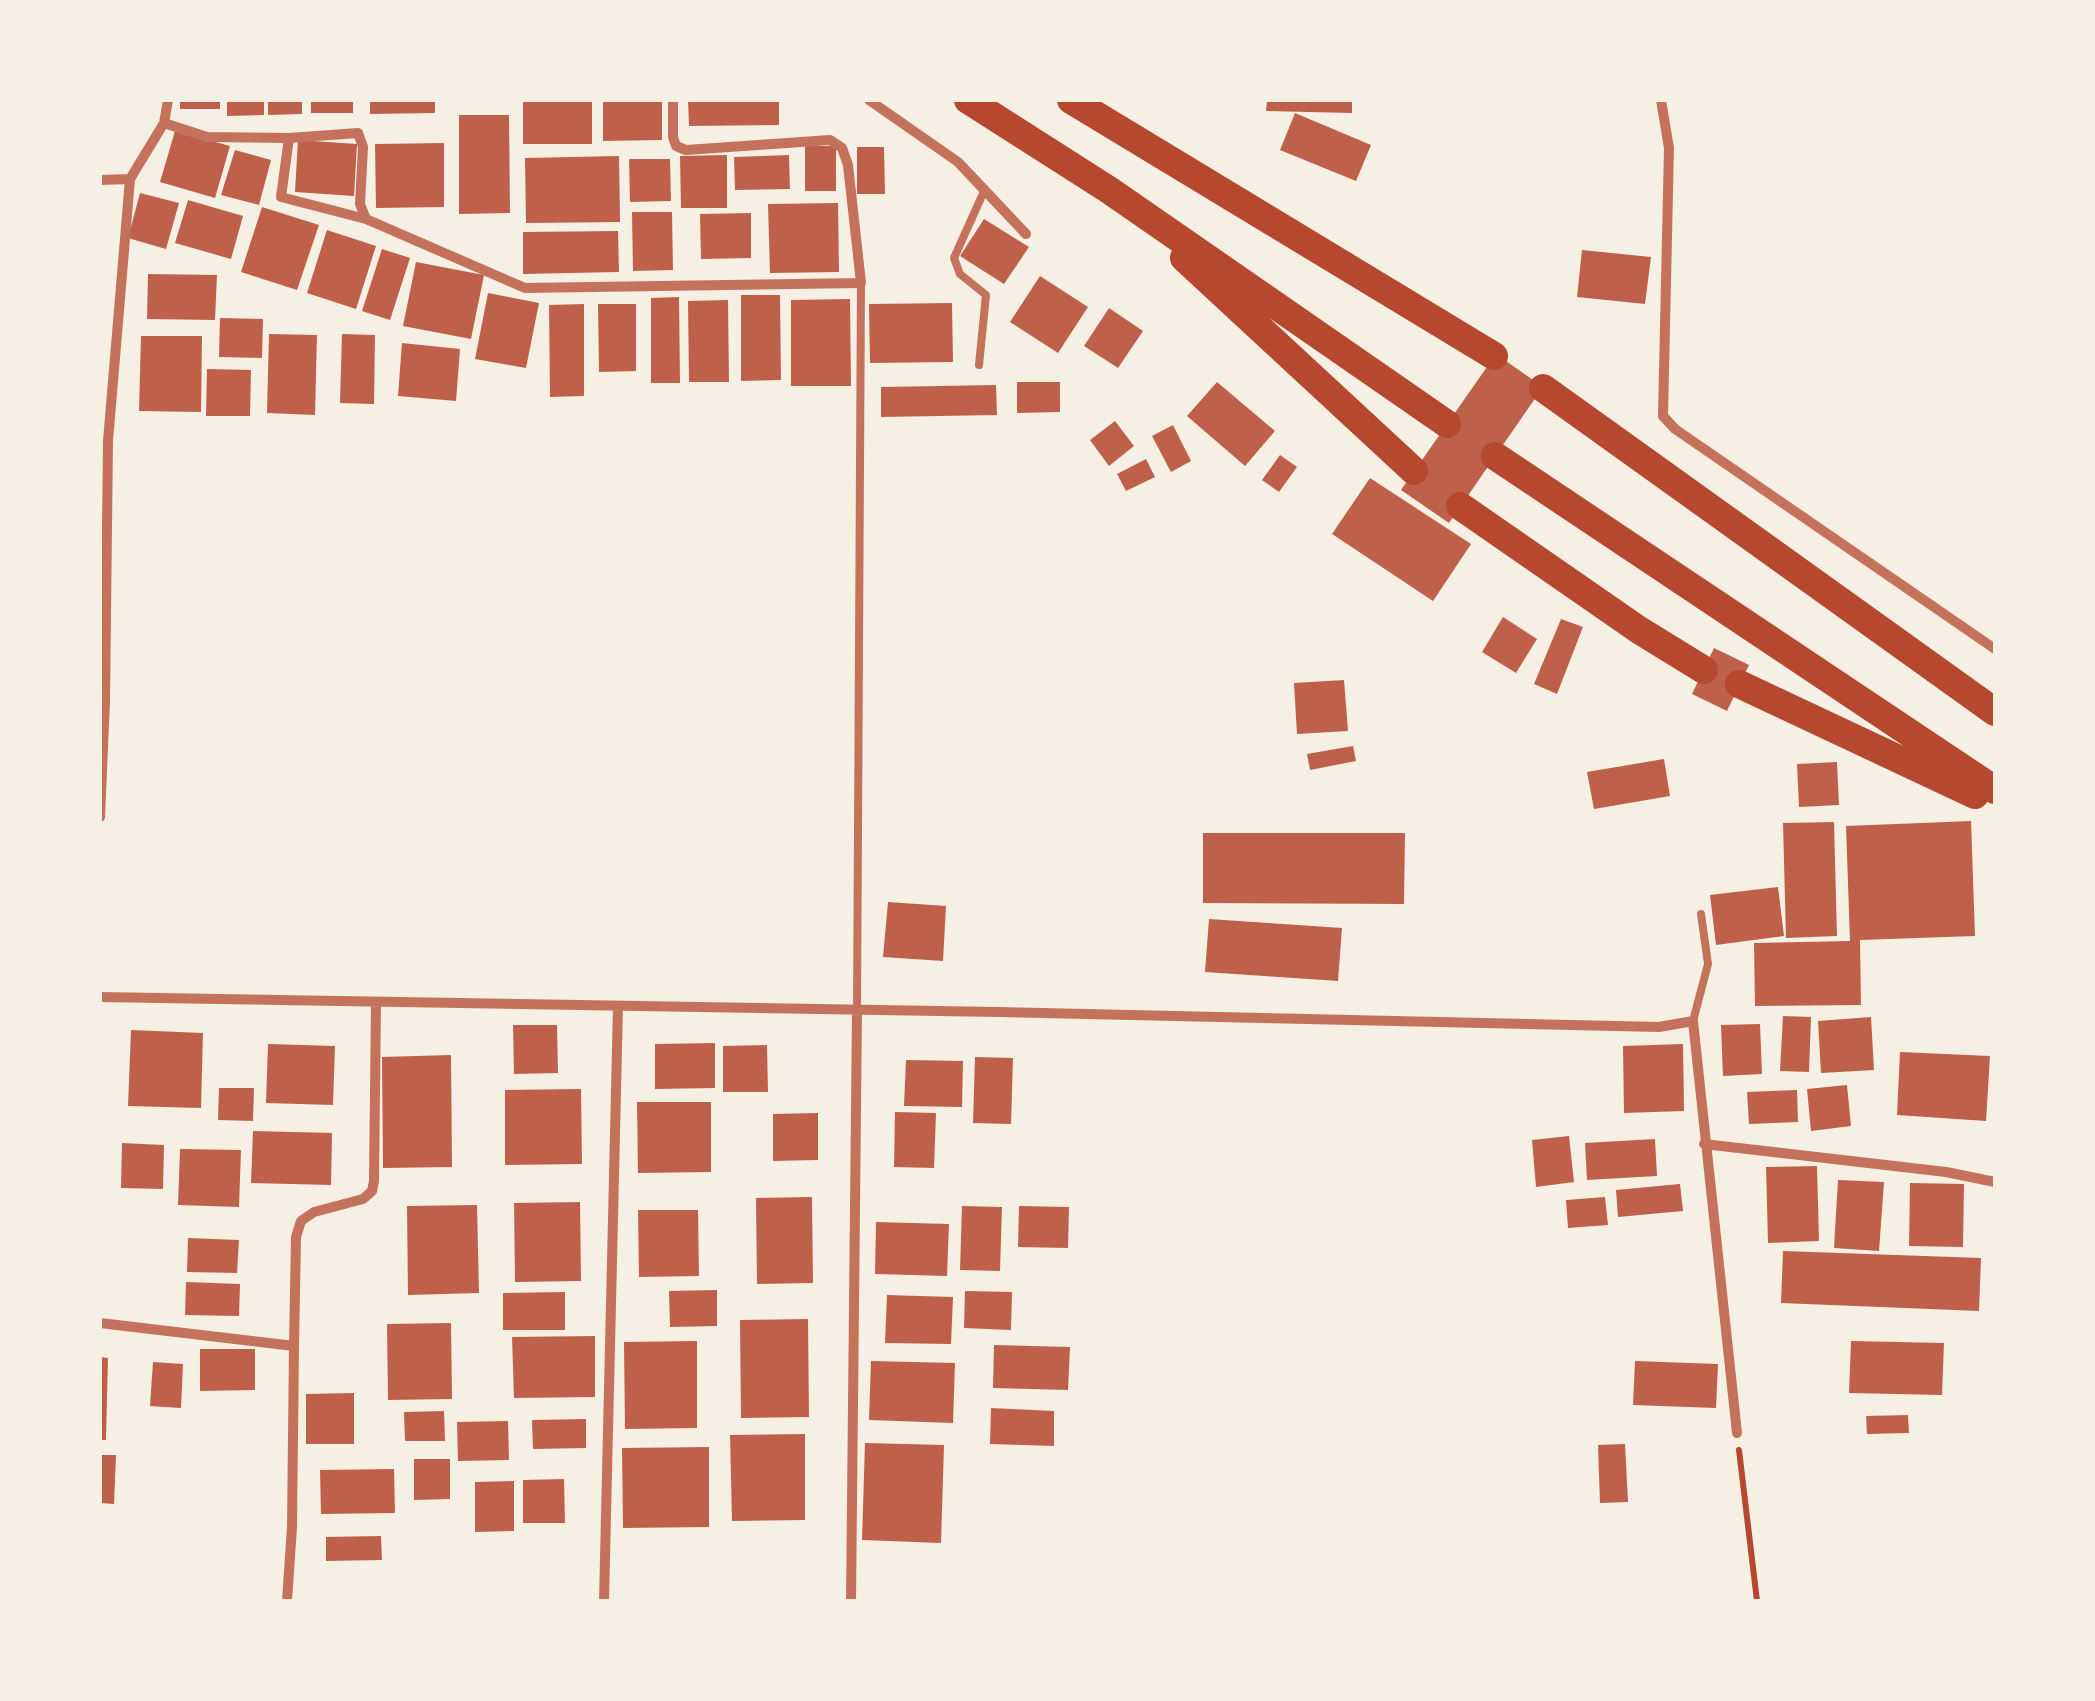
<!DOCTYPE html>
<style>
body{margin:0}
#map{position:relative;width:2095px;height:1701px;overflow:hidden;background:#f6efe4;font-family:"Fira Sans Condensed",sans-serif}
canvas{display:block}
.frame{position:absolute;inset:0;border:102px solid #f6efe4;pointer-events:none}
</style>
<div id="map">
<canvas width="2095" height="1701"></canvas>
<div class="frame"></div>
</div>
<script>
const ctx = document.querySelector('canvas').getContext('2d');
ctx.lineJoin = 'round';
function fill(path, color) { ctx.fillStyle = color; ctx.fill(path, 'evenodd'); }
const poly = rows => new Path2D(rows.map(r => 'M' + r).join(''));
function strokePath(path, color, width, dash) { ctx.strokeStyle = color; ctx.lineWidth = width; ctx.lineCap = dash ? 'butt' : 'round'; ctx.setLineDash(dash || []); ctx.stroke(path); }
fill(poly([
 [180,100,220,100,220,109,180,109],
 [227,100,264,100,264,115,227,116],
 [268,100,302,100,302,114,268,115],
 [311,100,353,100,353,113,311,113],
 [370,100,435,100,435,113,370,114],
 [523,100,592,100,592,144,523,144],
 [603,100,662,100,662,140,603,141],
 [688,100,779,100,779,125,689,126],
 [1267,100,1352,100,1352,113,1266,111],
 [1295,113,1371,145,1356,181,1280,150],
 [459,115,509,115,510,213,459,214],
 [175,131,230,146,215,198,160,182],
 [298,140,357,144,354,196,295,192],
 [444,143,444,207,376,208,375,144],
 [805,146,836,146,836,191,805,191],
 [857,147,884,147,885,194,857,194],
 [235,150,271,160,259,205,221,195],
 [727,155,727,208,681,208,680,156],
 [789,155,790,189,735,190,734,157],
 [619,156,620,222,526,223,525,158],
 [629,159,670,159,671,201,630,202],
 [140,193,179,203,166,249,128,238],
 [188,200,243,216,231,259,175,243],
 [838,203,839,272,770,273,768,204],
 [262,207,319,225,297,290,241,272],
 [632,212,672,212,673,270,633,271],
 [751,213,751,258,701,259,700,214],
 [984,219,1029,247,1004,284,960,256],
 [327,230,376,246,356,309,307,293],
 [618,231,619,272,523,274,523,232],
 [382,249,410,258,390,320,362,311],
 [1582,250,1651,257,1645,304,1577,297],
 [416,262,484,275,471,339,403,326],
 [148,274,217,275,215,320,147,319],
 [1040,276,1088,307,1058,353,1010,322],
 [488,293,539,303,526,368,475,359],
 [741,295,780,295,781,380,741,381],
 [679,297,680,383,651,383,651,298],
 [850,299,851,386,791,386,791,300],
 [728,300,729,382,689,382,688,301],
 [952,303,953,362,870,363,869,304],
 [584,304,584,396,550,397,549,305],
 [598,304,636,304,636,371,599,372],
 [1109,308,1143,331,1118,368,1084,346],
 [220,318,263,319,262,358,219,357],
 [269,334,317,335,315,415,267,413],
 [342,334,375,335,374,404,340,403],
 [141,336,202,336,201,412,139,411],
 [402,343,460,349,456,401,398,396],
 [1496,354,1543,387,1449,523,1401,490],
 [207,369,251,370,250,416,206,416],
 [1017,382,1060,382,1060,412,1017,413],
 [1217,382,1275,431,1245,466,1187,416],
 [996,385,997,415,881,417,881,387],
 [1115,421,1134,446,1109,466,1090,440],
 [1173,425,1191,461,1171,472,1152,436],
 [1280,455,1297,467,1279,492,1262,480],
 [1146,459,1155,477,1126,491,1117,474],
 [1370,478,1471,544,1433,601,1332,534],
 [1503,617,1537,639,1516,673,1482,652],
 [1561,619,1583,627,1557,694,1534,684],
 [1714,648,1749,665,1727,711,1692,694],
 [1344,680,1348,731,1297,734,1294,683],
 [1353,746,1356,761,1310,770,1307,754],
 [1664,759,1670,796,1594,809,1587,772],
 [1837,762,1839,805,1799,807,1797,764],
 [1971,821,1975,936,1860,940,1861,1005,1755,1006,1754,943,1850,941,1846,826],
 [1834,822,1837,936,1786,938,1783,823],
 [1203,833,1405,833,1404,904,1203,903],
 [1778,887,1784,936,1716,945,1710,895],
 [888,902,946,906,943,961,883,957],
 [1209,919,1342,928,1338,981,1205,972],
 [1783,1016,1811,1017,1809,1072,1780,1071],
 [1871,1017,1874,1070,1821,1073,1818,1021],
 [1760,1024,1762,1074,1723,1076,1721,1025],
 [513,1025,557,1025,558,1073,514,1074],
 [131,1030,203,1033,201,1108,128,1106],
 [715,1043,715,1088,655,1089,655,1044],
 [268,1044,335,1046,333,1105,266,1103],
 [1683,1044,1684,1111,1624,1113,1623,1046],
 [767,1045,768,1092,723,1092,723,1046],
 [1900,1052,1990,1056,1986,1121,1897,1115],
 [451,1055,452,1167,383,1168,382,1057],
 [975,1057,1013,1058,1011,1124,973,1123],
 [906,1060,963,1061,962,1107,904,1106],
 [1847,1085,1851,1126,1811,1131,1807,1089],
 [219,1088,254,1088,253,1121,218,1120],
 [581,1089,582,1164,505,1165,505,1090],
 [1797,1090,1798,1122,1749,1124,1747,1092],
 [637,1102,711,1102,711,1172,638,1173],
 [895,1112,936,1113,934,1168,894,1167],
 [818,1113,818,1160,773,1161,773,1114],
 [253,1131,332,1133,331,1185,251,1183],
 [1569,1136,1574,1182,1536,1187,1532,1140],
 [1655,1139,1657,1176,1587,1180,1585,1143],
 [122,1143,164,1145,163,1189,121,1188],
 [180,1149,241,1150,239,1207,178,1205],
 [1817,1166,1819,1241,1768,1243,1766,1167],
 [1838,1180,1884,1182,1879,1251,1834,1248],
 [1910,1183,1964,1184,1963,1247,1909,1246],
 [1680,1184,1683,1211,1618,1217,1616,1190],
 [812,1197,813,1283,757,1284,756,1198],
 [1605,1197,1608,1225,1568,1228,1566,1200],
 [580,1202,581,1281,515,1282,514,1203],
 [477,1205,479,1293,408,1295,407,1206],
 [962,1206,1002,1207,1000,1271,960,1270],
 [1019,1206,1069,1207,1068,1248,1018,1247],
 [638,1210,698,1210,699,1276,639,1277],
 [876,1222,949,1224,947,1276,875,1274],
 [188,1238,239,1240,237,1273,187,1272],
 [1783,1251,1981,1258,1979,1311,1781,1303],
 [186,1282,240,1284,239,1316,185,1315],
 [717,1290,717,1326,670,1327,669,1291],
 [965,1291,1012,1292,1011,1330,964,1328],
 [565,1292,565,1330,503,1330,503,1293],
 [887,1295,953,1297,951,1344,885,1343],
 [808,1319,809,1417,741,1418,740,1320],
 [451,1323,452,1399,388,1400,387,1324],
 [595,1336,595,1397,514,1398,512,1337],
 [697,1341,697,1428,625,1429,624,1342],
 [1851,1341,1944,1343,1942,1395,1849,1393],
 [994,1345,1070,1347,1068,1390,993,1388],
 [200,1349,255,1349,255,1390,200,1391],
 [100,1357,108,1358,106,1440,100,1440],
 [871,1361,955,1363,953,1423,869,1420],
 [1635,1361,1718,1364,1716,1408,1633,1405],
 [153,1362,183,1364,181,1408,150,1406],
 [354,1393,354,1444,306,1444,306,1394],
 [991,1408,1054,1411,1054,1446,990,1444],
 [444,1411,445,1441,405,1441,404,1412],
 [1908,1415,1909,1433,1867,1434,1866,1416],
 [586,1419,586,1448,533,1449,532,1420],
 [508,1421,509,1460,458,1461,457,1422],
 [805,1434,805,1520,732,1521,730,1435],
 [865,1443,944,1445,941,1543,862,1540],
 [1625,1444,1628,1502,1600,1503,1598,1445],
 [709,1447,709,1527,623,1528,622,1448],
 [100,1455,116,1455,114,1504,100,1503],
 [414,1459,450,1459,450,1499,414,1500],
 [394,1469,395,1513,321,1514,320,1470],
 [564,1479,565,1523,523,1523,523,1480],
 [514,1481,514,1531,475,1532,475,1482],
 [381,1536,382,1560,326,1561,326,1537]
]), '#bf614a');
strokePath(poly([
 [1739,1450,1757,1601]
]), '#b5482f', 6);
strokePath(poly([
 [979,365,986,295,960,274,954,258,985,189],
 [857,1010,861,283],
 [1693,1021,1708,964,1701,914]
]), '#c5725c', 8);
strokePath(poly([
 [869,100,958,162,1026,234],
 [1661,100,1669,148,1663,416,1675,429,1995,649],
 [164,123,207,137,289,138,358,133,363,147,360,204,366,219],
 [289,138,281,197,366,219,525,288,861,283,848,165,842,148,830,140,686,150,676,146,673,137,673,100],
 [100,180,130,179],
 [100,817,105,701,108,441,130,179,164,123,168,100],
 [100,997,998,1012,1659,1027,1693,1021,1737,1433],
 [1704,1144,1946,1172,1995,1182],
 [100,1323,294,1346,296,1237,301,1221,314,1212,363,1199,372,1191,374,1181,376,1002],
 [287,1601,292,1527,294,1346],
 [604,1601,618,1006],
 [851,1601,857,1010]
]), '#c5725c', 10);
strokePath(poly([
 [968,100,1109,190,1447,424],
 [1071,100,1494,356],
 [1184,258,1414,471],
 [1543,388,1995,712],
 [1495,456,1995,790],
 [1460,506,1639,630,1704,670],
 [1739,684,1975,795]
]), '#b5482f', 28);
</script>
